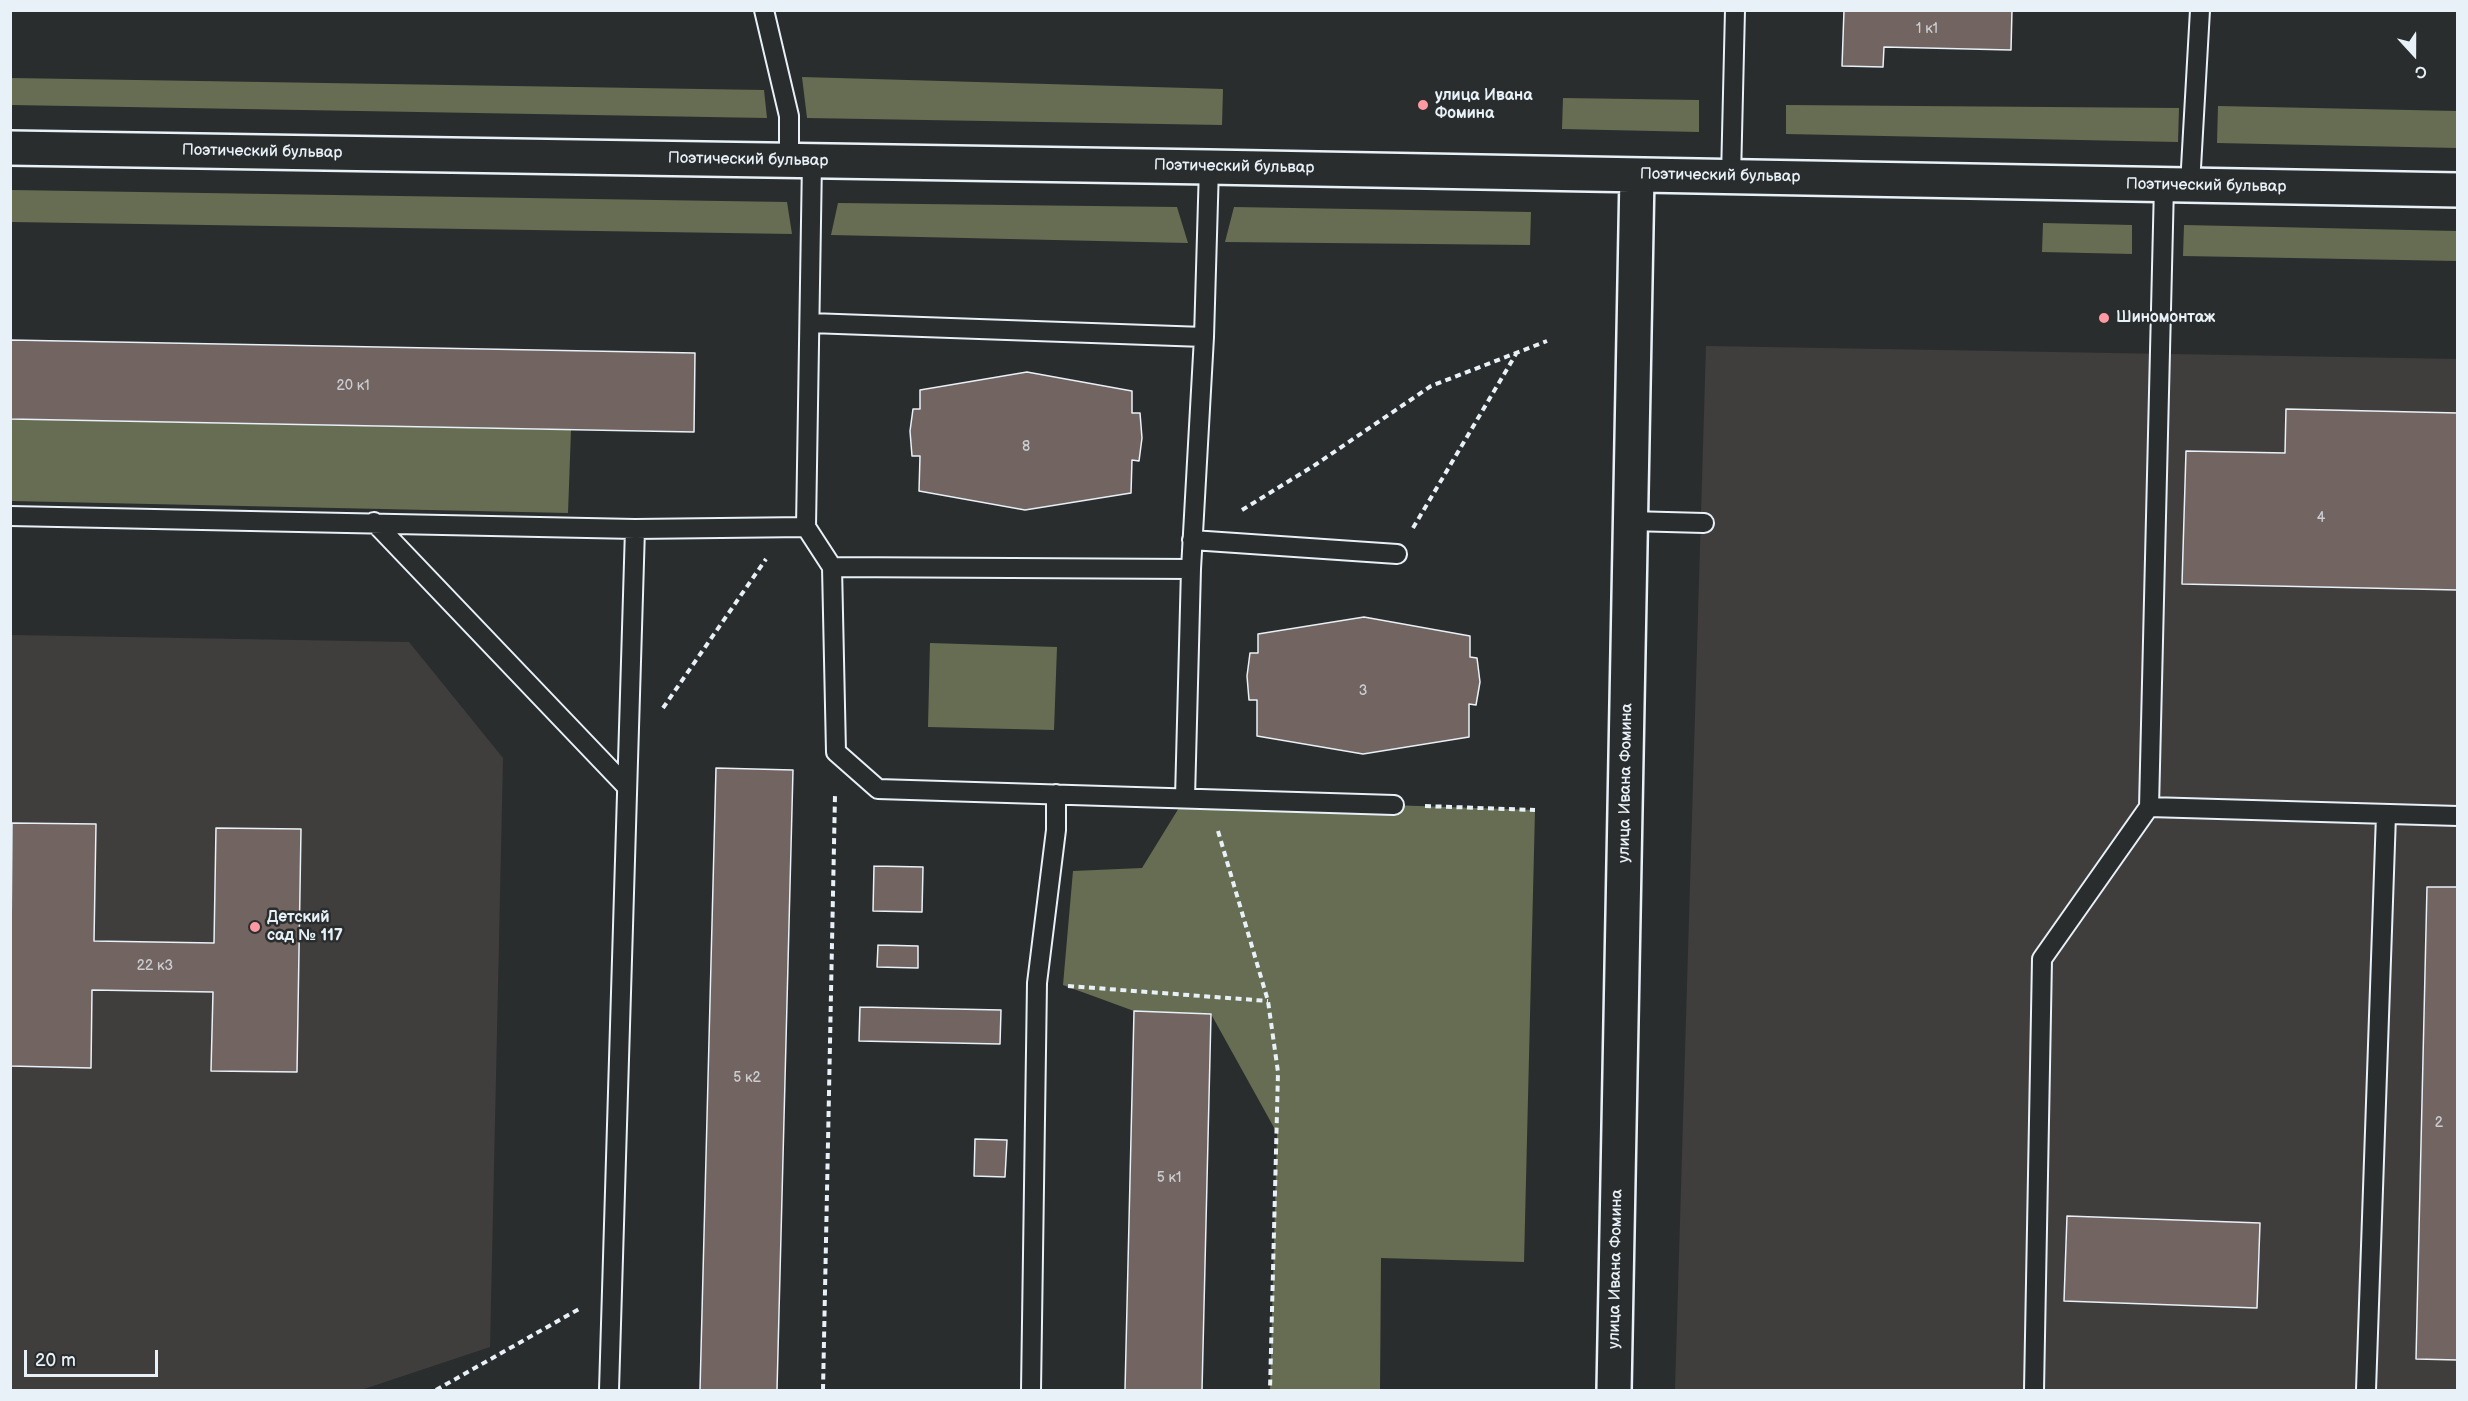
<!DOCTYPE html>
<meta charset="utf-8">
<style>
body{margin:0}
#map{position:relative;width:2468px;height:1401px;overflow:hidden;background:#2a2d2e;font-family:"Balsamiq Sans",sans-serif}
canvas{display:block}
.frame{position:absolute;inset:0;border:12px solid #e8f1f8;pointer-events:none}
.north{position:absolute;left:2384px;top:24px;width:60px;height:60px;-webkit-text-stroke:4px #2a2d2e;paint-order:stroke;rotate:159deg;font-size:16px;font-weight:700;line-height:24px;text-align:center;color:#e8f1f8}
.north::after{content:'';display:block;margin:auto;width:21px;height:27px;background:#e8f1f8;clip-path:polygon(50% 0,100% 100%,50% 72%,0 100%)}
.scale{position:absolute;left:24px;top:1350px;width:134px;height:27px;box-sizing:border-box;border:3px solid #e8f1f8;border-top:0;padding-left:8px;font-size:18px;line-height:21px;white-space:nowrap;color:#e8f1f8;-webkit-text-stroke:4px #2a2d2e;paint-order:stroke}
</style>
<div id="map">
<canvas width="2468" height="1401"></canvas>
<div class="frame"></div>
<div class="north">С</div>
<div class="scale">20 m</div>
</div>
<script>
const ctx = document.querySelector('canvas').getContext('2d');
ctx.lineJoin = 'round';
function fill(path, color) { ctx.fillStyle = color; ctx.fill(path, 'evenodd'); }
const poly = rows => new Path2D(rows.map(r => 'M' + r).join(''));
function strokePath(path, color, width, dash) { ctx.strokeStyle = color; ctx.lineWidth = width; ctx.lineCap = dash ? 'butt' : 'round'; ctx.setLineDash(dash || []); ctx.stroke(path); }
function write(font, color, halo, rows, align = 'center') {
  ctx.font = font + ' "Balsamiq Sans",sans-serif'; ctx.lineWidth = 5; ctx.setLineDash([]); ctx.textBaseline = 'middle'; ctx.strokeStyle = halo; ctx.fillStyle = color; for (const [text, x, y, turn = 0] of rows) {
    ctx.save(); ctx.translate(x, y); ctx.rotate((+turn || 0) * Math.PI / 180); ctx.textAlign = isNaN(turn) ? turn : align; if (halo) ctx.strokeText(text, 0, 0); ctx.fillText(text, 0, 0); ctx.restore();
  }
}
fill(poly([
 [1706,346,2457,359,2457,1390,1675,1390],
 [11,635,409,642,503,758,490,1347,361,1390,11,1390]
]), '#403e3d');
fill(poly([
 [802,77,1223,89,1222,125,807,118],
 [11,78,764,90,767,118,11,105],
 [1563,98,1699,100,1699,132,1562,129],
 [1786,105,2179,108,2178,142,1786,134],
 [2218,106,2457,111,2457,148,2217,143],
 [11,190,787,202,792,234,11,222],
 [838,203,1177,207,1188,243,831,235],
 [1234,207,1531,212,1530,245,1225,242],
 [2043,223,2132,225,2132,254,2042,252],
 [2184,225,2457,231,2457,261,2183,256],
 [11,419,571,430,568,513,11,501],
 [930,643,1057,647,1054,730,928,727],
 [1185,798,1535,810,1524,1262,1381,1258,1380,1390,1270,1390,1277,1133,1211,1014,1134,1011,1063,985,1073,871,1142,868]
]), '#676d52');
const building = poly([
 [1844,10,2012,10,2011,50,1884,47,1883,67,1842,66,1844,10],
 [10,340,695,353,694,432,10,419,10,340],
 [1027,372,1132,391,1132,413,1140,413,1142,438,1139,461,1132,460,1131,493,1025,510,919,491,920,456,912,456,910,431,913,409,920,409,920,390,1027,372],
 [2286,409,2458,413,2458,590,2182,584,2186,451,2285,453,2286,409],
 [1364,617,1470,636,1470,657,1477,658,1480,682,1476,705,1469,704,1469,737,1363,754,1257,736,1257,700,1249,700,1247,676,1250,653,1258,653,1258,634,1364,617],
 [716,768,793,770,777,1390,700,1390,716,768],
 [12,823,96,824,94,941,214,943,216,828,301,829,297,1072,211,1071,213,992,92,990,91,1068,10,1066,12,823],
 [874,866,923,867,922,912,873,911,874,866],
 [2427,887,2458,887,2458,1360,2416,1359,2427,887],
 [878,945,918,946,918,968,877,967,878,945],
 [860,1007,1001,1010,1000,1044,859,1041,860,1007],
 [1134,1011,1211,1014,1202,1390,1125,1390,1134,1011],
 [975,1139,1007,1140,1005,1177,974,1176,975,1139],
 [2067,1216,2260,1223,2257,1308,2064,1301,2067,1216]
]);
fill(building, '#726460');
strokePath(building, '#e8f1f8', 1.5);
const service = poly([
 [764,10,789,116,789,161],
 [812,161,806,527,832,567],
 [1731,177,1735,10],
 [2190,185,2200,10],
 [810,323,1204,337],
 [10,516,635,529,806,527],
 [1630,521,1704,523],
 [374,522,627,787],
 [1192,540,1397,554],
 [1191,569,832,567,836,752,878,789,1394,805],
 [1185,798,1191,569,1204,337,1209,167],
 [2149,807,2458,816],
 [609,1390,635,529],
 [1031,1390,1037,983,1056,830,1056,794],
 [2034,1390,2042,959,2149,807,2164,185],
 [2366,1390,2386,815]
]);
const minor = poly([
 [10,148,1209,167,2458,190],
 [1614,1390,1637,175]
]);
strokePath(service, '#e8f1f8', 22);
strokePath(minor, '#e8f1f8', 38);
strokePath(poly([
 [1242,510,1315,465,1431,386,1547,341],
 [1413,528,1516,354],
 [663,708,766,559],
 [1425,806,1535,810],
 [1218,831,1268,1001,1278,1072,1270,1390],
 [1068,986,1268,1001],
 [436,1390,579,1309],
 [823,1390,835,795]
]), '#e8f1f8', 4, [6, 4.5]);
strokePath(service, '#2a2d2e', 18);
strokePath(minor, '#2a2d2e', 33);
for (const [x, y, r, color] of [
 [1423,105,6,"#ff9aa2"],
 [2104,318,6,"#ff9aa2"],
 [255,927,6,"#ff9aa2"]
]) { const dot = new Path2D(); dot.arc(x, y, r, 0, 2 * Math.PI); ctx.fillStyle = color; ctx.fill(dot); strokePath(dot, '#2a2d2e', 2); }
write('14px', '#caced2', null, [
 ["1 к1",1927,29],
 ["20 к1",353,386],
 ["8",1026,447],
 ["4",2321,518],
 ["3",1363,691],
 ["22 к3",155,966],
 ["5 к2",747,1078],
 ["2",2439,1123],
 ["5 к1",1169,1178]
]);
write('bold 16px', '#e8f1f8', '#2a2d2e', [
 ["улица Ивана",1435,96],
 ["Фомина",1435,114],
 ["Шиномонтаж",2116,318],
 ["Детский",267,918],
 ["сад № 117",267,936]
], 'left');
write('16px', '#e8f1f8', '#2a2d2e', [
 ["Поэтический бульвар",262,152,1],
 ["Поэтический бульвар",748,160,1],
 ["Поэтический бульвар",1234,167,1],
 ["Поэтический бульвар",1720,176,1],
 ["Поэтический бульвар",2206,186,1],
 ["улица Ивана Фомина",1626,783,-89],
 ["улица Ивана Фомина",1616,1269,-89]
]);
</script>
